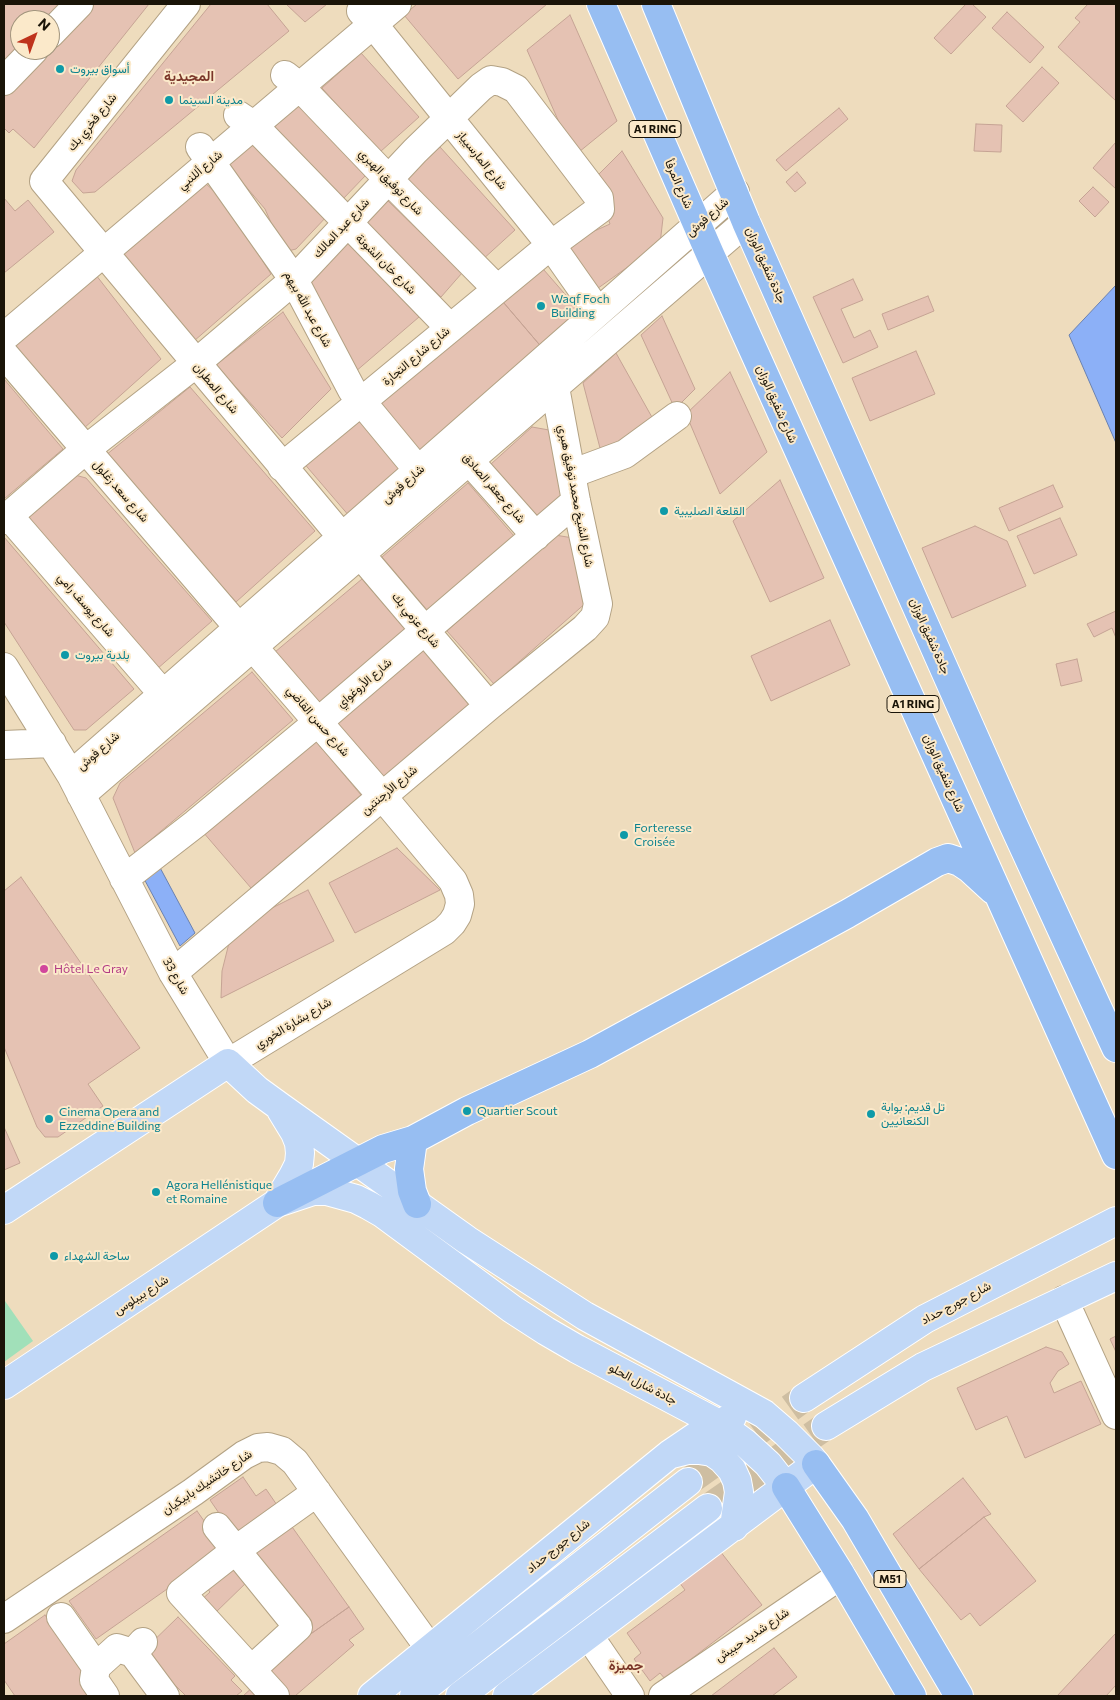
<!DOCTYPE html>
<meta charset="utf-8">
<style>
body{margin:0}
#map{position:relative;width:1120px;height:1700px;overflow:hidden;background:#eedcbd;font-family:Commissioner,sans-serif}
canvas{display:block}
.frame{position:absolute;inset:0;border:5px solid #1a1408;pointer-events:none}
.north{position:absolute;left:10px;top:10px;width:50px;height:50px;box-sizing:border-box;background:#fbe9ca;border:1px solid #a1947c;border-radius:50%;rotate:42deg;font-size:14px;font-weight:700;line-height:20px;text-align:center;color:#1a1408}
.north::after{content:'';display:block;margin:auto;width:18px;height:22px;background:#bf331c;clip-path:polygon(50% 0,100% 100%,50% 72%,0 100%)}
</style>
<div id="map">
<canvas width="1120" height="1700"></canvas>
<div class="frame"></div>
<div class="north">N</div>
</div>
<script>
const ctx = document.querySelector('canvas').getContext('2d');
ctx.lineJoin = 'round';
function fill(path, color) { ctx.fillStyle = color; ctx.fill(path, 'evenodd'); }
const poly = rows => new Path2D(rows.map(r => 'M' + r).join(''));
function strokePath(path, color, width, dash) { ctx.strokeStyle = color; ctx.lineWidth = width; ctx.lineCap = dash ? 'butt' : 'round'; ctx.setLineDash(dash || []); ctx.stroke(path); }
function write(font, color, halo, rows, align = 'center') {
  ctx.font = font + ' Commissioner,Vazirmatn,sans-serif'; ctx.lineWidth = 4; ctx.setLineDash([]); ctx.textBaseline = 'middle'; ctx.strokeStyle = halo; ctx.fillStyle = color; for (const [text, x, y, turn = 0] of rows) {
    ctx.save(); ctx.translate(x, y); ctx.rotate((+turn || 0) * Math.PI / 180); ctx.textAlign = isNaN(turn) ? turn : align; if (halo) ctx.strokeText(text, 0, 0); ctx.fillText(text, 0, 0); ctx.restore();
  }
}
fill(poly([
 [5,1301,33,1341,4,1362,4,1302]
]), '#a1e0b9');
const water = poly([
 [1116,285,1116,443,1069,335,1116,285],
 [157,862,195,933,180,946,142,875,157,862]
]);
fill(water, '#8cb0f7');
strokePath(water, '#6a81af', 1);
const building = poly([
 [4,4,66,4,50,20,20,20,20,50,4,67,4,4],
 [86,4,149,4,34,148,13,129,9,133,4,128,4,87,40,50,50,50,50,40,86,4],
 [211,4,267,4,289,31,95,192,83,193,72,181,76,170,211,4],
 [286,4,327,4,305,22,286,4],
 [417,4,547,4,458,79,404,15,417,4],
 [966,4,972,4,986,17,951,54,934,38,966,4],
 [1088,4,1116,4,1116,101,1058,47,1080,22,1075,18,1088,4],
 [1007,12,1044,47,1030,63,992,28,1007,12],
 [570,15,617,121,574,156,527,50,570,15],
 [361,53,419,117,380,152,322,88,361,53],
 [1042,67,1059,83,1023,122,1006,106,1042,67],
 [301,103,366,175,342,200,271,130,301,103],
 [839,108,848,119,786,171,776,160,839,108],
 [976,124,1002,125,1001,152,974,151,976,124],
 [250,142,328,215,296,249,284,252,265,209,225,162,250,142],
 [1116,142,1116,189,1093,168,1116,142],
 [440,147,515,230,481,261,406,178,440,147],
 [622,151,663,218,660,244,594,291,561,246,610,224,594,179,622,151],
 [797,172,806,183,795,192,786,182,797,172],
 [205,183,224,200,271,274,194,341,119,254,205,183],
 [1093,187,1109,202,1095,217,1079,201,1093,187],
 [4,198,15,211,28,200,54,232,4,273,4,198],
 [388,201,462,273,441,297,365,221,388,201],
 [347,241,419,317,355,372,309,283,347,241],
 [537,262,584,316,544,350,498,296,537,262],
 [96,275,161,359,83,429,14,345,96,275],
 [853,279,863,300,841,309,854,338,870,330,878,347,843,363,813,297,853,279],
 [498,296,544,350,421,457,374,403,498,296],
 [928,296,934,311,888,330,882,314,928,296],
 [283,312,331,389,282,438,216,365,283,312],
 [662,316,695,389,675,409,641,335,662,316],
 [916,351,935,394,870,421,852,378,916,351],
 [616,353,653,419,612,453,600,448,583,383,616,353],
 [730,372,767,452,720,494,686,414,730,372],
 [4,379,63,449,4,499,4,379],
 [190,387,315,531,236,602,106,455,190,387],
 [355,415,403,472,350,517,302,461,355,415],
 [532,427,549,430,563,496,539,518,491,464,532,427],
 [75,475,86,478,212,621,157,669,28,522,30,513,75,475],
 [780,480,824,578,770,602,733,521,780,480],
 [468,483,514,536,427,610,382,557,468,483],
 [1053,485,1063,507,1009,531,999,508,1053,485],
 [1060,518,1077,555,1034,574,1017,536,1060,518],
 [975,526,1007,541,1026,586,952,618,922,548,975,526],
 [555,535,573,538,588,601,494,684,447,631,555,535],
 [4,537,134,689,86,730,74,730,4,622,4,537],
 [362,579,406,630,318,704,275,652,362,579],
 [1116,611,1116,638,1112,628,1094,637,1087,624,1116,611],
 [830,620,850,665,771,701,751,656,830,620],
 [425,649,471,704,382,779,336,724,425,649],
 [1077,659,1082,681,1061,686,1056,664,1077,659],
 [252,672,293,720,135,853,113,798,120,783,252,672],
 [314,739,361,795,251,888,203,832,314,739],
 [397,848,440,890,355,933,329,883,397,848],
 [21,877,140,1048,88,1084,103,1106,58,1137,45,1137,37,1127,4,1047,4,891,21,877],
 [308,890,334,941,221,998,222,971,229,943,246,921,308,890],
 [4,1127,20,1163,4,1170,4,1127],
 [1116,1336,1116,1352,1110,1339,1116,1336],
 [1046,1347,1062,1352,1069,1364,1058,1371,1050,1383,1054,1393,1081,1381,1101,1424,1025,1458,1007,1416,976,1430,957,1388,1046,1347],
 [243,1477,256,1496,266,1489,279,1508,236,1538,210,1500,243,1477],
 [963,1478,991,1514,984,1517,919,1569,893,1534,963,1478],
 [197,1511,224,1549,96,1639,69,1601,197,1511],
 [984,1517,1036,1581,980,1626,970,1613,961,1620,919,1569,984,1517],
 [290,1524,349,1607,312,1633,253,1549,290,1524],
 [720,1551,762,1605,665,1679,660,1673,650,1681,634,1659,641,1653,627,1633,685,1590,679,1582,720,1551],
 [233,1563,249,1580,213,1615,200,1601,210,1592,207,1588,233,1563],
 [349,1607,364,1629,349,1640,354,1645,295,1696,287,1696,266,1674,312,1633,349,1607],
 [45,1615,101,1696,15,1696,4,1680,4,1644,45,1615],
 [178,1617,235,1676,231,1680,242,1691,236,1696,186,1696,142,1652,178,1617],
 [1116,1633,1116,1685,1106,1696,1057,1696,1116,1633],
 [774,1648,797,1677,772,1696,711,1696,774,1648],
 [254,1686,264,1696,243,1696,254,1686]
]);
fill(building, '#e5c2b3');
strokePath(building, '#c5a394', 1);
strokePath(poly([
 [688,1482,804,1398],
 [708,1508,826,1426]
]), '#cebea2', 28, [28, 14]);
const minor = poly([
 [186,4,44,181,342,537],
 [361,11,373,24,551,245,598,312],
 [50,34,79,4],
 [285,75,299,86,388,179,497,289],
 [4,81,34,50],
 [238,115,253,125,450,328],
 [200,147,294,280,352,390,418,470],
 [4,337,397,4],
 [4,354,239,628],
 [457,447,536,536],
 [571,474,625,454,677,416],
 [8,515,163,694],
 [4,520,85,450,195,364,294,280,415,151,481,87,491,80,502,82,516,89,599,198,600,209,551,245,282,467],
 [349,541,489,706],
 [4,667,71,775,173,973,228,1063,444,931,452,923,457,915,460,904,459,895,453,881,382,796,253,647],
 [4,745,52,743],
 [71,775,735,192],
 [81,795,746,222],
 [124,879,195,824,318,722,576,501],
 [173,973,489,706,585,628,595,617,598,604,576,501,555,387],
 [1064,1300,1116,1415],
 [217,1527,298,1627,251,1670],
 [61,1617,96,1667],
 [4,1619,193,1492,244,1455,258,1448,268,1447,282,1451,295,1462,430,1649],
 [589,1636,630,1696],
 [133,1653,165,1696],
 [105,1696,94,1680,96,1667,117,1648,133,1653,143,1642],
 [275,1696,181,1593,236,1550,317,1492],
 [663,1696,841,1575]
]);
const major = poly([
 [277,1203,293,1176,299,1164,300,1153,299,1143,295,1133,281,1110],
 [4,1210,228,1063,257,1090,279,1106,467,1240,585,1316,764,1414,786,1433,811,1458,816,1464,507,1696],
 [4,1385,277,1203,313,1191,327,1191,356,1199,368,1205,382,1213,512,1309,546,1331,577,1349,719,1424,745,1443,768,1464,786,1487],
 [804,1398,925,1319,1116,1221],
 [826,1426,923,1367,1116,1276],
 [672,1454,688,1450,699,1450,712,1452,722,1459,732,1470,737,1481,739,1492,734,1527],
 [372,1696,670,1454,698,1435,732,1417],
 [414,1696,688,1482],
 [460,1696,708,1508]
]);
const highway = poly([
 [601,4,710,254,1116,1155],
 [656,4,746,222,1013,824,1116,1048],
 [413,1140,409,1169,412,1191,417,1204],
 [277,1203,383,1149,413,1140,467,1111,590,1054,847,914,937,862,948,858,960,862,969,868,993,890],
 [816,1464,855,1519,959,1696],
 [786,1487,841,1575,912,1696]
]);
strokePath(minor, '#b3a284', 30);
strokePath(major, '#fff', 30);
strokePath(highway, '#fff', 30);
strokePath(minor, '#fff', 28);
strokePath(major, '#c1d8f7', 28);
strokePath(highway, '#97bef2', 28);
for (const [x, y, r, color] of [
 [60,69,5,"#0f9aa8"],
 [169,100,5,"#0f9aa8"],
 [541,306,5,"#0f9aa8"],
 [664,511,5,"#0f9aa8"],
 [65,655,5,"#0f9aa8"],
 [624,835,5,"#0f9aa8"],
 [44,969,5,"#d1479c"],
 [467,1111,5,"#0f9aa8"],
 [871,1114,5,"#0f9aa8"],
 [49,1119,5,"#0f9aa8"],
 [156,1192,5,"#0f9aa8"],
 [54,1256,5,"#0f9aa8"]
]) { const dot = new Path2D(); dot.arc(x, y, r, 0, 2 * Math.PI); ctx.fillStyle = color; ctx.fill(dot); strokePath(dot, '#fbe9ca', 2); }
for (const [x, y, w] of [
 [655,129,52],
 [913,704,52],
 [890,1579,32]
]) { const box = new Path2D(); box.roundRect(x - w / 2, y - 8.5, w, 17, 4); ctx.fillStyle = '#fbe9ca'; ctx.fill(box); strokePath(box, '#1a1408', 1); }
write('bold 11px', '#1a1408', null, [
 ["A1 RING",655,129],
 ["A1 RING",913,704],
 ["M51",890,1579]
]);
write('12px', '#0d838f', '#fbe9ca', [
 ["أسواق بيروت",70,69],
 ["مدينة السينما",179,100],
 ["Waqf Foch",551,299],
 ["Building",551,313],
 ["القلعة الصليبية",674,511],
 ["بلدية بيروت",75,655],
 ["Forteresse",634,828],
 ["Croisée",634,842],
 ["تل قديم: بوابة",881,1107],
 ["الكنعانيين",881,1121],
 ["Quartier Scout",477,1111],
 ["Cinema Opera and",59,1112],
 ["Ezzeddine Building",59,1126],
 ["Agora Hellénistique",166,1185],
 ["et Romaine",166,1199],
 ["ساحة الشهداء",64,1256]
], 'left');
write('12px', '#1a1408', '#fbe9ca', [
 ["شارع فخري بك",92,122,-51],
 ["شارع المارسيياز",482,160,51],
 ["شارع أللنبي",200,170,-40],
 ["شارع توفيق الهبري",391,182,46],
 ["شارع المرفأ",679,184,66],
 ["شارع فوش",707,217,-41],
 ["شارع عبد المالك",341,228,-47],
 ["شارع خان الشونة",386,264,45],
 ["جادة شفيق الوزان",766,265,66],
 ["شارع عبد الله بيهم",308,309,61],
 ["شارع شارع التجارة",416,356,-40],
 ["شارع المطران",216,388,50],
 ["شارع شفيق الوزان",777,404,66],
 ["شارع فوش",403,484,-41],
 ["شارع جعفر الصادق",494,488,49],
 ["شارع سعد زغلول",121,491,49],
 ["شارع الشيخ محمد توفيق هبري",576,496,79],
 ["شارع يوسف رامي",86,605,49],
 ["شارع عزمي بك",416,620,50],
 ["جادة شفيق الوزان",930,636,66],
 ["شارع الأروغواي",364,683,-41],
 ["شارع حسن القاضي",318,721,49],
 ["شارع فوش",98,751,-41],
 ["شارع شفيق الوزان",944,773,66],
 ["شارع الأرجنتين",389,790,-40],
 ["شارع 33",176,976,60],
 ["شارع بشارة الخوري",293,1023,-31],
 ["شارع بيبلوس",141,1295,-33],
 ["شارع جورج حداد",956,1303,-28],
 ["جادة شارل الحلو",643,1384,28],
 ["شارع خاتشيك بابيكيان",207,1482,-34],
 ["شارع جورج حداد",558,1546,-39],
 ["شارع شديد حبيش",752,1635,-34]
]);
write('12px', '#b23c85', '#fbe9ca', [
 ["Hôtel Le Gray",54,969]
], 'left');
write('bold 14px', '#7b3629', '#fbe9ca', [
 ["المجيدية",189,76],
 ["جميزة",626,1665]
]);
</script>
